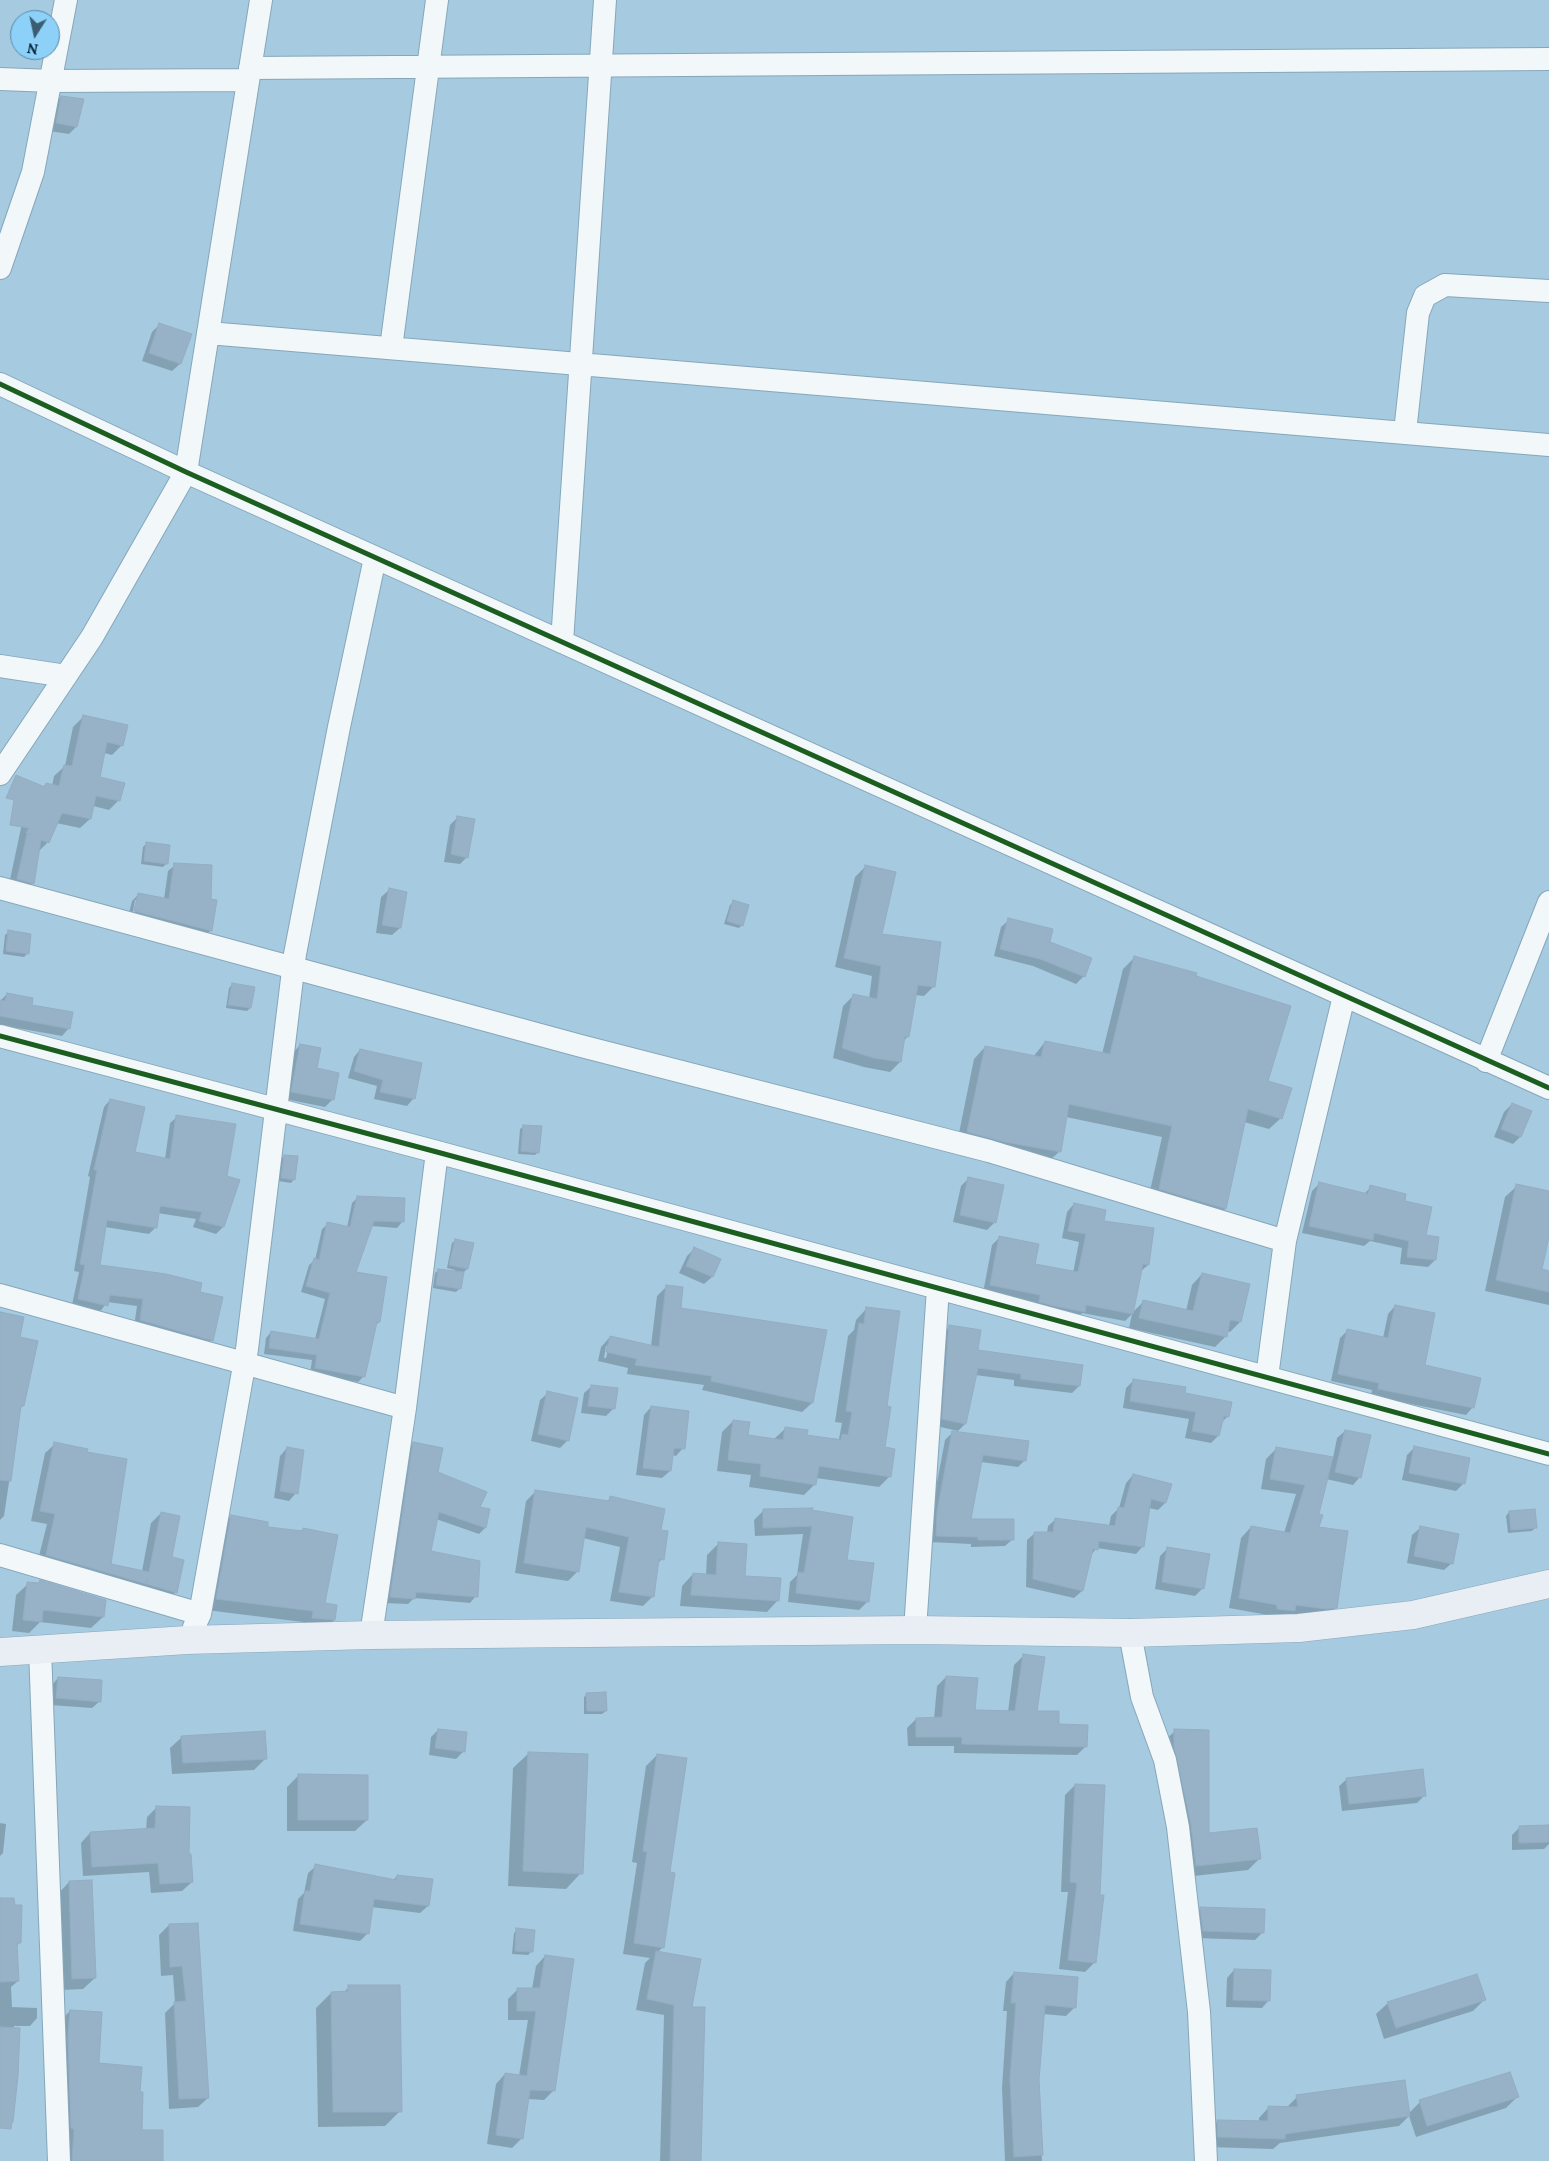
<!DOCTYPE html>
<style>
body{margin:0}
#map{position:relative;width:1549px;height:2161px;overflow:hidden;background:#a6cae0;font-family:Lora,serif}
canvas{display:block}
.north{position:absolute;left:10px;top:10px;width:50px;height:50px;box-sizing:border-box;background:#8dd0f8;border:1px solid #558aaa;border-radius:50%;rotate:190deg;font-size:14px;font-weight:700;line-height:20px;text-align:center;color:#002235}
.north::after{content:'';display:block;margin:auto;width:18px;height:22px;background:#3a5d71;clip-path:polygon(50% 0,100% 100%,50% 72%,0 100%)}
</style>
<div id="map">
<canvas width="1549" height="2161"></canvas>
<div class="north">N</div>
</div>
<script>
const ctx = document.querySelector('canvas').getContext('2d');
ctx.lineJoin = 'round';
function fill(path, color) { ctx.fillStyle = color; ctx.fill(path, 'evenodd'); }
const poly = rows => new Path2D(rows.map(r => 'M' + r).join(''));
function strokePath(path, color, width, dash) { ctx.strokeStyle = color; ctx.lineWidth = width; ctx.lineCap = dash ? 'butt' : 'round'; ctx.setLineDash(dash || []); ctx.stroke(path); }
fill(poly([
 [61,97,82,100,76,127,69,134,49,131,54,104],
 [160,324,190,335,180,364,172,371,142,361,152,332],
 [83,717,122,745,112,755,104,753,99,778,119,800,109,810,93,806,90,819,80,828,56,823,48,842,37,853,32,883,23,893,8,889,28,795,47,784,52,786,54,776,65,766,73,727],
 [458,817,467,857,460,864,444,862,450,825],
 [146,844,167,863,163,867,141,864,143,847],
 [175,865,210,900,211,930,204,937,128,917,132,901,139,894,164,899,168,871],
 [135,900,138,900,134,917,132,917],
 [865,867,880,935,934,986,924,996,915,995,908,1036,903,1042,900,1062,890,1072,864,1067,833,1058,843,1006,853,996,869,999,872,976,835,967,855,877],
 [389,890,400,928,392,935,376,933,381,897],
 [733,902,742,925,739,928,724,924,730,905],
 [1009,920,1048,942,1084,976,1076,984,1033,966,994,956,1001,927],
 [9,932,27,954,24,957,3,954,5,935],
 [1134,958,1195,977,1281,1118,1269,1129,1244,1122,1225,1209,1213,1220,1148,1200,1162,1137,1066,1117,1060,1151,1048,1162,957,1143,974,1059,985,1047,1033,1057,1045,1042,1102,1054,1123,969],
 [232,985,250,1008,247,1011,226,1008,229,988],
 [7,994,31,1006,69,1028,62,1036,0,1025,0,1001],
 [300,1045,333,1099,325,1107,285,1099,293,1053],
 [360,1050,421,1064,413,1099,407,1106,374,1099,377,1086,348,1078,354,1057],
 [110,1100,133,1153,165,1159,170,1123,177,1117,226,1177,239,1181,223,1227,216,1234,193,1227,196,1219,157,1213,156,1227,149,1234,105,1227,99,1266,212,1340,205,1347,134,1327,137,1306,107,1302,100,1312,72,1305,79,1272,74,1271,90,1177,88,1176,104,1107],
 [1512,1104,1530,1112,1520,1137,1513,1144,1494,1137,1504,1112],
 [524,1126,538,1152,535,1155,518,1154,520,1129],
 [284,1156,294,1179,291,1183,278,1181,281,1159],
 [968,1179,995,1222,987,1230,953,1222,961,1186],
 [1319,1184,1364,1194,1371,1187,1403,1202,1424,1236,1435,1260,1428,1267,1400,1264,1402,1248,1370,1241,1364,1246,1302,1233,1312,1191],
 [1517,1186,1549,1193,1549,1231,1541,1270,1549,1272,1549,1305,1485,1291,1505,1197],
 [358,1197,402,1222,397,1228,371,1226,354,1273,379,1322,375,1326,364,1376,358,1382,310,1374,312,1360,264,1354,266,1338,271,1332,315,1339,325,1299,301,1292,309,1265,315,1260,322,1229,328,1224,347,1228,352,1203],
 [1074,1204,1103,1222,1148,1265,1140,1272,1133,1312,1143,1302,1186,1311,1192,1285,1202,1274,1240,1322,1230,1332,1227,1331,1225,1337,1215,1347,1129,1328,1132,1314,1125,1321,1082,1313,1076,1319,983,1293,992,1245,1000,1237,1033,1265,1073,1273,1079,1242,1062,1238,1067,1212],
 [456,1240,473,1244,467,1269,464,1272,460,1288,456,1292,433,1288,435,1273,439,1270,455,1272,455,1270,447,1268,452,1243],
 [694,1249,719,1259,712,1277,704,1284,679,1273,687,1256],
 [667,1286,680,1309,826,1331,812,1403,802,1412,702,1390,704,1385,627,1374,628,1368,598,1361,601,1347,610,1337,651,1346,657,1296],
 [606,1346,609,1346,606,1358,604,1358],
 [1395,1306,1424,1366,1473,1407,1466,1415,1371,1396,1372,1390,1331,1381,1340,1338,1347,1331,1383,1338,1388,1314],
 [867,1308,885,1407,884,1448,890,1476,879,1487,816,1478,815,1484,804,1495,749,1487,751,1475,717,1471,722,1432,733,1421,747,1436,774,1439,786,1428,805,1436,839,1439,842,1423,835,1422,848,1336,854,1330,856,1320],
 [0,1312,23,1318,19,1338,22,1406,20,1409,4,1516,0,1520],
 [949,1327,977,1351,1079,1386,1072,1393,1014,1386,1014,1380,975,1375,965,1424,958,1431,936,1426,942,1334],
 [1134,1380,1184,1394,1228,1416,1221,1423,1218,1436,1211,1443,1185,1438,1189,1419,1123,1408,1126,1388],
 [592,1386,616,1390,613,1409,606,1416,581,1413,584,1393],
 [548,1393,568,1440,560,1448,531,1441,540,1400],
 [651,1407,683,1448,676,1456,672,1455,670,1471,662,1478,636,1475,644,1415],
 [1345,1431,1360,1477,1353,1485,1326,1479,1318,1515,1317,1528,1336,1607,1326,1618,1267,1618,1268,1615,1229,1608,1241,1538,1251,1527,1284,1533,1296,1494,1261,1489,1266,1459,1276,1449,1333,1458,1337,1438],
 [953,1432,1025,1460,1018,1467,981,1462,969,1520,1013,1539,1005,1546,971,1547,971,1544,929,1542,930,1520,945,1440],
 [414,1443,436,1473,478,1508,488,1510,485,1528,479,1534,436,1519,430,1552,476,1596,470,1603,414,1598,408,1604,384,1603,407,1449],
 [55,1444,86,1453,110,1565,142,1571,151,1523,161,1513,176,1592,166,1601,37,1564,47,1524,31,1521,45,1453],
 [287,1448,296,1493,289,1501,274,1498,280,1456],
 [1414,1448,1469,1459,1463,1484,1456,1491,1402,1480,1407,1455],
 [1133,1475,1165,1503,1158,1510,1149,1508,1143,1546,1136,1554,1097,1548,1090,1556,1082,1591,1074,1598,1026,1587,1027,1540,1035,1533,1047,1533,1048,1526,1056,1519,1109,1526,1111,1516,1119,1508,1126,1483],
 [536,1491,607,1501,611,1498,660,1531,662,1559,657,1564,653,1596,643,1606,610,1601,620,1547,583,1538,578,1571,568,1581,515,1573,526,1501],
 [811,1509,868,1601,859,1610,788,1602,790,1582,797,1575,803,1534,755,1536,754,1520,763,1511],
 [1509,1512,1536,1527,1532,1531,1508,1533,1506,1516],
 [231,1516,267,1528,301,1532,303,1529,324,1604,334,1620,323,1631,302,1628,303,1622,206,1610,221,1527],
 [1420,1528,1452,1563,1444,1570,1407,1563,1412,1535],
 [719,1543,744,1577,778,1600,767,1612,680,1606,682,1586,693,1574,706,1575,707,1555],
 [1167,1549,1203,1588,1195,1596,1155,1589,1160,1556],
 [28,1584,103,1617,91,1628,40,1622,29,1633,12,1631,16,1595],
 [1023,1656,1036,1712,1086,1746,1077,1755,954,1753,954,1746,908,1746,907,1728,916,1719,934,1719,937,1686,946,1677,974,1711,1008,1712,1014,1665],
 [58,1678,100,1701,92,1708,50,1705,51,1686],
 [587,1694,606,1711,602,1714,584,1714,584,1697],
 [438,1730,464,1751,456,1759,429,1755,431,1737],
 [1175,1731,1207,1834,1259,1859,1248,1870,1185,1877,1163,1742],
 [182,1737,266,1758,254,1770,172,1774,170,1748],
 [529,1753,581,1873,566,1889,508,1886,513,1768],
 [657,1755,669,1873,663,1947,658,1952,691,2008,700,2161,660,2161,664,2015,636,2010,645,1963,650,1958,623,1954,637,1863,632,1862,646,1766],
 [298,1776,367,1820,355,1831,287,1831,287,1787],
 [1347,1779,1425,1795,1417,1803,1342,1811,1339,1786],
 [1075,1785,1095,1962,1085,1972,1059,1969,1068,1892,1061,1892,1065,1795],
 [156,1808,188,1855,192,1882,182,1891,151,1893,149,1872,83,1876,81,1843,90,1833,146,1830,147,1817],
 [0,1823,6,1824,3,1853,0,1856],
 [1549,1826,1549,1844,1544,1849,1512,1850,1512,1835,1520,1827],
 [316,1866,392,1881,397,1876,428,1906,420,1913,371,1907,368,1933,360,1941,293,1931,298,1899,304,1893,308,1873],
 [69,1882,95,1978,83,1989,61,1990,58,1894],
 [0,1906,20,1942,16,1947,18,1981,11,1987,12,2007,37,2008,37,2018,30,2026,14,2026,0,2106],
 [1201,1908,1263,1932,1255,1940,1196,1938,1193,1915],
 [197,1924,208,2098,198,2107,169,2109,165,2013,175,2003,173,1975,161,1976,159,1935,169,1925],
 [517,1930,532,1951,528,1955,512,1954,514,1933],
 [545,1956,554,2090,544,2100,528,2099,522,2138,512,2148,487,2144,496,2084,505,2074,519,2076,528,2020,508,2020,508,1999,517,1990,532,1989,536,1966],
 [1234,1970,1269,2000,1262,2008,1226,2007,1227,1978],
 [1014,1973,1075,2007,1066,2016,1043,2014,1038,2080,1042,2161,1005,2161,1002,2088,1007,2011,1003,2011,1006,1982],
 [349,1987,400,2111,385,2126,318,2127,316,2008,331,1993,343,1993],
 [1484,2000,1473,2011,1384,2039,1376,2014,1388,2003],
 [70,2011,97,2064,139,2093,141,2132,162,2161,64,2161,61,2020],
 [1297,2097,1409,2113,1420,2102,1517,2097,1506,2108,1416,2137,1409,2116,1399,2126,1280,2143,1273,2149,1208,2147,1207,2131,1218,2121,1259,2122,1259,2118,1269,2107,1287,2107]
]), '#0003');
const building = poly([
 [61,96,84,99,77,127,56,123,61,96],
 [159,323,192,334,181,364,149,353,159,323],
 [83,715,128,725,123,746,107,742,100,777,125,783,120,801,96,796,91,819,62,813,49,843,41,840,34,884,17,879,27,834,30,835,26,833,29,828,10,825,14,800,6,798,16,775,45,787,46,783,59,786,64,765,72,766,83,715],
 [457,816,475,819,468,858,451,854,457,816],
 [146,842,170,845,168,864,144,861,146,842],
 [174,863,212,865,211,899,217,900,212,931,134,911,138,893,169,899,174,863],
 [865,865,896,872,882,934,941,942,935,987,918,985,909,1037,905,1036,901,1062,874,1058,842,1048,853,994,877,999,881,966,844,958,865,865],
 [389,888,407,892,401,928,382,925,389,888],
 [733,900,749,905,743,926,727,921,733,900],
 [1008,918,1053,929,1050,942,1092,958,1085,977,1040,959,1000,949,1008,918],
 [8,930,31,934,29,954,6,951,8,930],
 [1134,956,1197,973,1196,976,1291,1006,1268,1081,1292,1088,1282,1119,1248,1109,1226,1209,1159,1189,1172,1126,1069,1104,1061,1152,1005,1142,967,1132,985,1046,1041,1057,1045,1041,1110,1054,1134,956],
 [232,983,255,987,251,1008,228,1005,232,983],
 [7,993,33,998,32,1005,73,1012,70,1029,0,1016,0,1000,5,1001,7,993],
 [300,1044,321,1048,317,1068,339,1073,334,1100,291,1092,300,1044],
 [360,1049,422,1063,415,1099,380,1092,383,1080,354,1071,360,1049],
 [110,1099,145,1107,135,1152,170,1159,176,1115,236,1124,227,1176,240,1180,224,1227,199,1221,202,1212,160,1206,157,1228,107,1220,100,1265,166,1274,202,1283,200,1292,223,1297,213,1341,140,1320,143,1299,110,1295,108,1306,78,1299,85,1265,80,1264,97,1170,94,1170,110,1099],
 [1512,1103,1532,1111,1521,1137,1501,1129,1512,1103],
 [523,1125,542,1126,539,1153,521,1151,523,1125],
 [284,1155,298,1156,295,1180,281,1178,284,1155],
 [968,1177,1004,1185,996,1223,960,1215,968,1177],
 [1319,1182,1368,1194,1370,1185,1406,1194,1405,1201,1432,1207,1426,1235,1439,1237,1436,1260,1407,1257,1409,1241,1374,1233,1373,1240,1309,1226,1319,1182],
 [1516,1184,1549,1191,1549,1237,1542,1269,1549,1271,1549,1292,1496,1280,1516,1184],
 [357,1196,405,1198,404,1222,374,1221,356,1272,387,1277,380,1322,377,1322,365,1377,315,1368,317,1355,269,1348,271,1331,319,1339,330,1293,306,1286,314,1258,319,1260,327,1222,350,1227,357,1196],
 [1074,1203,1106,1210,1104,1221,1154,1228,1149,1265,1143,1264,1133,1314,1086,1305,1085,1312,1054,1306,1039,1302,1040,1295,990,1285,999,1236,1039,1244,1035,1264,1078,1272,1086,1234,1068,1231,1074,1203],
 [455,1239,474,1243,468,1269,449,1265,455,1239],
 [694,1247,721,1259,713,1277,686,1266,694,1247],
 [438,1269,464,1272,461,1289,436,1285,438,1269],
 [1202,1273,1250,1284,1241,1322,1230,1320,1227,1337,1139,1318,1143,1300,1193,1311,1202,1273],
 [666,1285,683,1287,681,1308,827,1330,813,1403,711,1381,712,1376,635,1365,637,1359,606,1352,610,1336,659,1347,666,1285],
 [1395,1305,1435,1313,1425,1365,1481,1378,1474,1408,1378,1389,1379,1383,1338,1374,1347,1329,1388,1338,1395,1305],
 [866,1307,900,1311,887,1406,891,1407,885,1447,895,1449,891,1477,819,1466,816,1485,760,1476,761,1464,728,1460,733,1420,750,1422,748,1435,783,1440,785,1427,808,1430,807,1435,841,1440,842,1434,848,1435,852,1412,846,1411,859,1323,864,1324,866,1307],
 [0,1312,24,1317,20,1337,38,1341,24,1406,21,1406,11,1481,0,1480,0,1312],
 [949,1325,981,1330,978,1350,1083,1365,1080,1386,1021,1379,1021,1374,978,1368,966,1424,942,1419,949,1325],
 [1133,1379,1186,1387,1185,1393,1232,1402,1229,1417,1224,1416,1219,1436,1192,1431,1196,1412,1130,1401,1133,1379],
 [591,1385,618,1388,615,1409,588,1406,591,1385],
 [547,1391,578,1398,569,1441,538,1434,547,1391],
 [651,1406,689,1411,685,1449,674,1448,671,1471,643,1468,651,1406],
 [1345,1430,1371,1435,1361,1478,1335,1472,1345,1430],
 [952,1431,1029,1441,1026,1461,983,1455,971,1519,1014,1519,1014,1540,978,1540,978,1537,936,1536,937,1512,952,1431],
 [54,1442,88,1449,87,1452,127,1459,111,1564,149,1572,161,1512,180,1516,172,1557,184,1560,177,1593,146,1584,148,1578,146,1584,46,1555,55,1514,40,1511,54,1442],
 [413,1442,443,1448,438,1472,487,1492,480,1507,490,1509,486,1528,439,1512,431,1551,480,1561,478,1597,416,1592,415,1599,390,1597,413,1442],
 [1414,1446,1470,1458,1465,1484,1409,1473,1414,1446],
 [287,1447,304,1450,298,1494,280,1491,287,1447],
 [1276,1447,1333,1457,1319,1514,1323,1515,1319,1527,1348,1531,1337,1608,1326,1609,1296,1605,1295,1611,1277,1609,1277,1605,1239,1598,1251,1526,1290,1533,1305,1485,1270,1479,1276,1447],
 [1133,1474,1172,1484,1166,1503,1151,1499,1144,1547,1099,1541,1098,1550,1093,1549,1083,1591,1033,1579,1034,1532,1053,1532,1055,1518,1115,1526,1118,1507,1124,1508,1133,1474],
 [535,1490,609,1501,610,1496,665,1509,661,1530,668,1531,664,1560,659,1559,654,1597,619,1592,629,1537,586,1527,579,1572,524,1563,535,1490],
 [813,1508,812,1510,853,1517,847,1560,874,1563,869,1602,796,1593,798,1572,804,1573,812,1526,763,1528,763,1509,813,1508],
 [1535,1509,1537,1528,1511,1530,1509,1511,1535,1509],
 [231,1515,268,1522,268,1527,303,1531,303,1528,338,1535,325,1603,337,1605,335,1620,312,1618,313,1611,216,1599,231,1515],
 [1420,1526,1459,1534,1453,1564,1414,1556,1420,1526],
 [718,1542,747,1544,745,1576,781,1578,779,1601,691,1595,693,1573,716,1575,718,1542],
 [1167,1547,1210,1554,1204,1589,1162,1582,1167,1547],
 [40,1580,106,1600,104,1617,43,1610,42,1622,23,1620,27,1582,39,1583,40,1580],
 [1023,1654,1045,1657,1037,1711,1059,1711,1059,1724,1088,1725,1087,1747,962,1744,962,1737,916,1737,916,1718,942,1717,946,1676,978,1678,975,1710,1015,1711,1023,1654],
 [58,1677,102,1680,101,1702,56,1698,58,1677],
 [606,1692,607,1711,587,1711,586,1693,606,1692],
 [438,1729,467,1732,465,1752,435,1748,438,1729],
 [1174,1729,1209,1730,1209,1833,1257,1828,1261,1859,1196,1866,1191,1824,1174,1747,1174,1729],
 [265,1731,267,1759,183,1763,181,1736,265,1731],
 [528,1752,588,1754,583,1874,523,1871,528,1752],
 [657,1754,687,1758,670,1872,675,1873,664,1948,634,1943,647,1852,643,1851,657,1754],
 [1423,1769,1426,1796,1349,1804,1346,1778,1423,1769],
 [298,1774,368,1775,368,1820,298,1820,298,1774],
 [1075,1784,1105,1785,1100,1895,1104,1895,1096,1963,1068,1960,1077,1883,1070,1882,1075,1784],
 [156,1806,190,1807,189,1854,191,1854,193,1882,160,1884,158,1863,92,1867,90,1832,155,1828,156,1806],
 [1549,1825,1549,1842,1519,1843,1519,1826,1549,1825],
 [315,1864,396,1880,397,1875,433,1879,429,1906,374,1899,369,1934,300,1924,305,1891,310,1891,315,1864],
 [92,1880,96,1978,72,1979,69,1881,92,1880],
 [0,1898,14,1898,15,1905,22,1905,21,1943,17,1943,19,1981,0,1982,0,1898],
 [1200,1907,1265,1909,1264,1933,1203,1931,1200,1907],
 [198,1923,209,2098,179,2099,174,2002,186,2001,182,1966,170,1967,169,1924,198,1923],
 [516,1928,535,1930,533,1952,515,1951,516,1928],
 [656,1951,701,1959,692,2007,705,2007,701,2161,670,2161,674,2005,647,1999,656,1951],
 [545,1955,574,1959,555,2091,530,2090,523,2139,496,2135,505,2073,527,2076,536,2011,517,2011,517,1988,540,1988,545,1955],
 [1234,1969,1271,1970,1270,2001,1233,2000,1234,1969],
 [1014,1972,1078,1977,1076,2008,1045,2005,1039,2080,1043,2155,1014,2157,1010,2079,1016,2003,1011,2003,1014,1972],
 [1477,1974,1486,2000,1396,2028,1387,2002,1477,1974],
 [348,1985,400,1985,402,2112,333,2112,331,1992,348,1991,348,1985],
 [70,2010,102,2012,99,2063,142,2067,140,2092,143,2092,142,2130,163,2130,163,2161,72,2161,74,2129,71,2128,68,2037,70,2010],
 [0,2027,20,2028,18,2076,13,2122,12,2122,11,2129,0,2128,0,2027],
 [1510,2072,1519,2097,1427,2126,1419,2100,1510,2072],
 [1405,2080,1410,2116,1285,2134,1285,2139,1218,2137,1217,2120,1268,2121,1268,2106,1298,2107,1296,2095,1405,2080]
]);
fill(building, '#97b2c7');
strokePath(building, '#93acc3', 1);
const street = poly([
 [250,68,1549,59],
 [0,79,52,81,248,80],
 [0,268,33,172,66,0],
 [208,333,1549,445],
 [391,348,437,0],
 [0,384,186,472,1549,1088],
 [1405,432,1418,313,1425,296,1445,285,1549,291],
 [562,642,605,0],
 [0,666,66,676],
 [0,774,92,637,186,472,261,0],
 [0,888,581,1046,989,1151,1285,1241],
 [0,1036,437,1152,1549,1454],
 [1486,1061,1549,902],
 [0,1295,405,1408],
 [1267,1377,1285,1241,1344,996],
 [0,1555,200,1614,194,1627],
 [200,1614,247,1349,295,954,339,727,375,558],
 [915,1630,938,1288],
 [1130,1633,1142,1697,1165,1760,1178,1827,1199,2012,1206,2161],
 [371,1635,405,1408,437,1152],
 [40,1649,59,2161]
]);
const secondary = poly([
 [0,1652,187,1640,371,1635,915,1630,1130,1633,1299,1628,1413,1615,1549,1584]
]);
strokePath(street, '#86a7ba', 24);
strokePath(secondary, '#86a7ba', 29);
strokePath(street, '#f2f7fa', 22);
strokePath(secondary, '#e9edf4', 28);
strokePath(poly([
 [0,384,186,472,1549,1088],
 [0,1036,437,1152,1549,1454]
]), '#1b5e20', 5);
</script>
